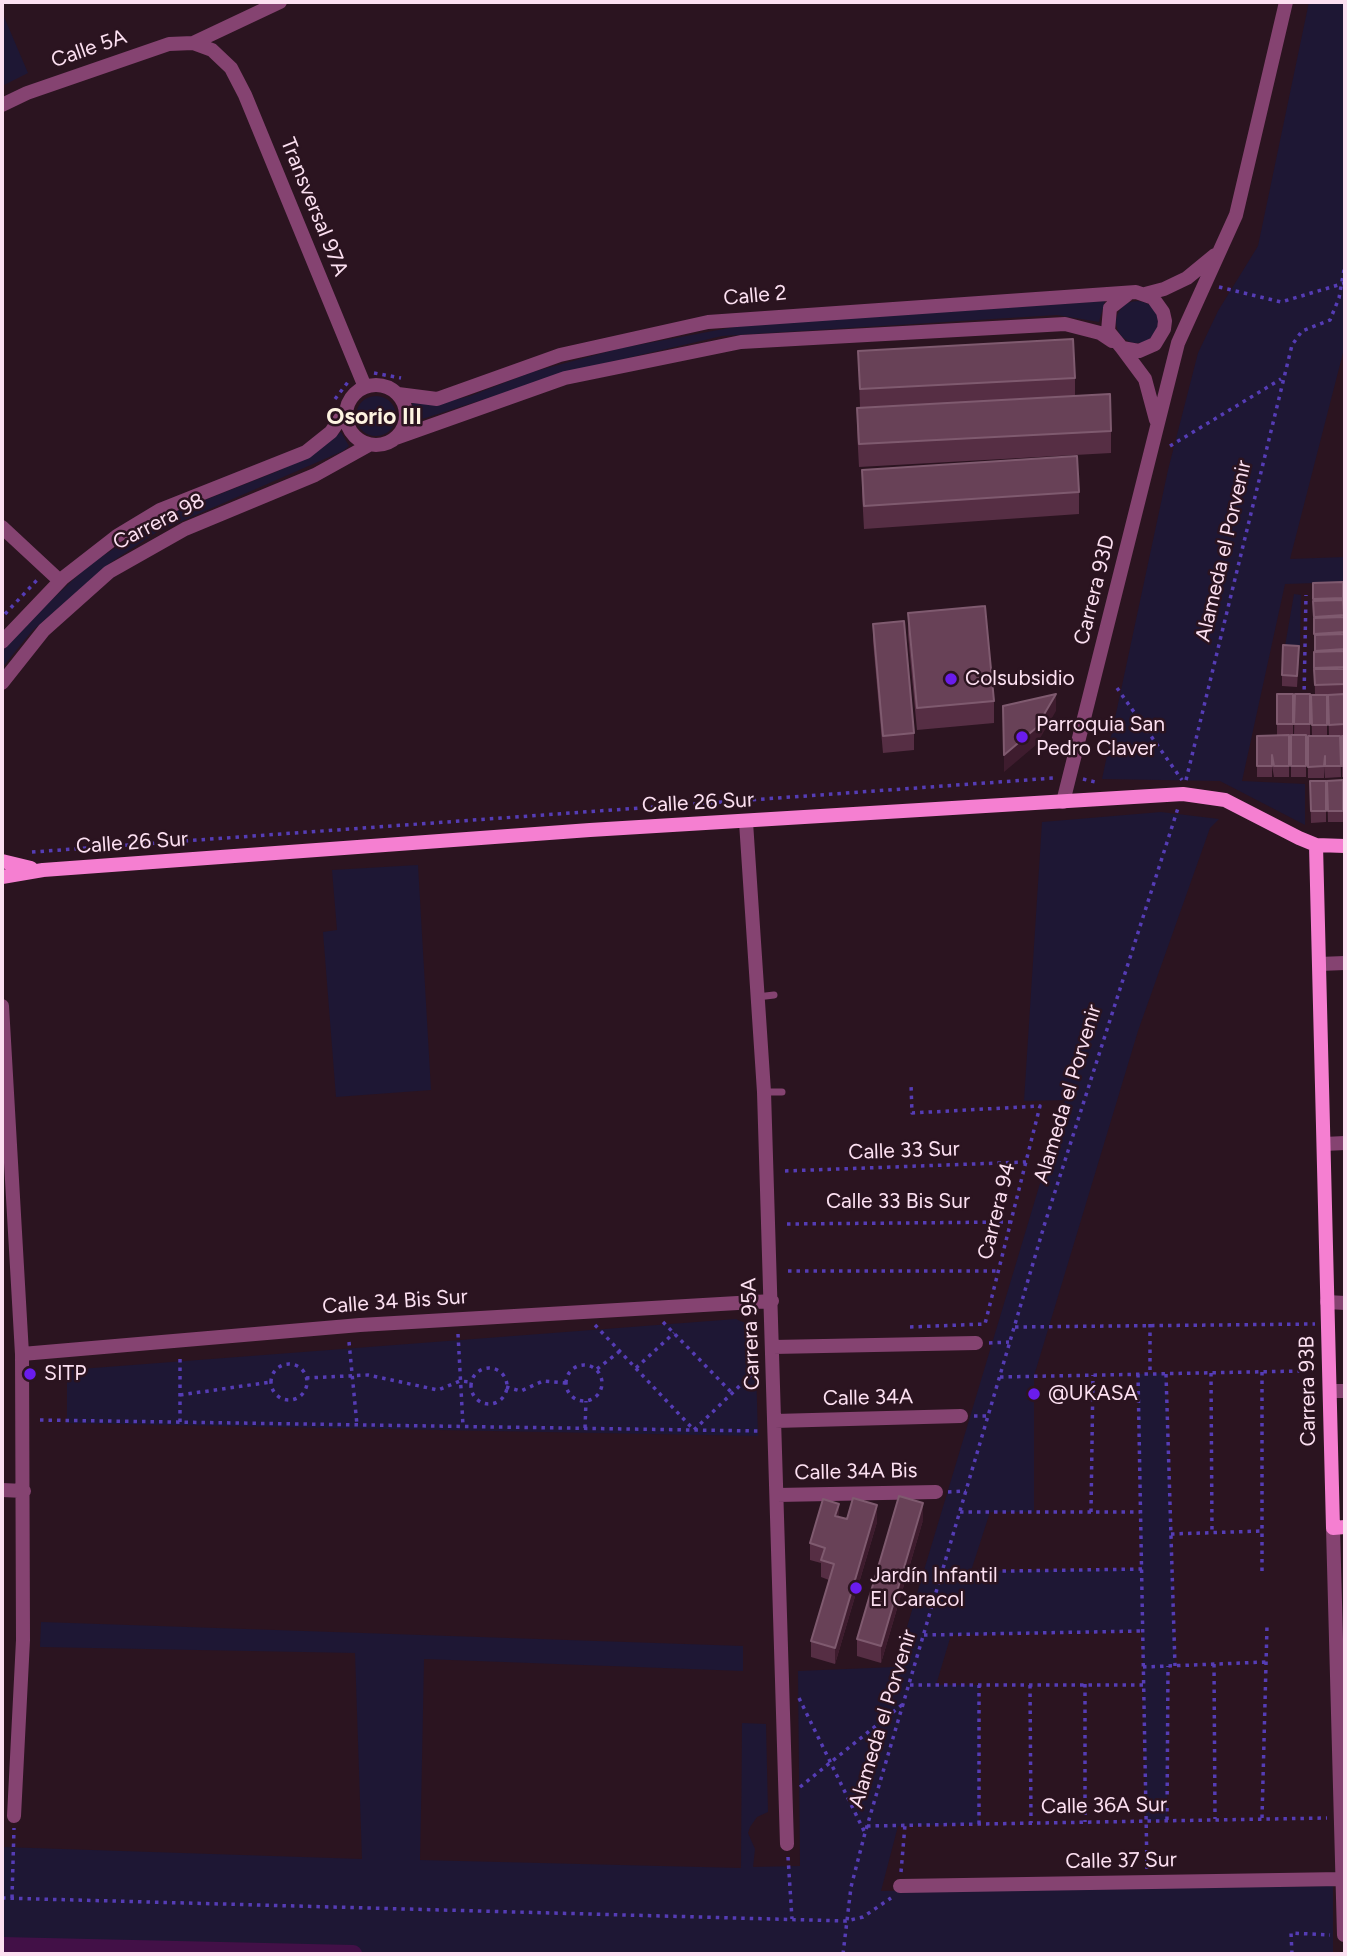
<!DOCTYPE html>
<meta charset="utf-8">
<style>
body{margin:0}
#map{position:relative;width:1347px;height:1956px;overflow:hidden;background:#2b1420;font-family:Figtree,sans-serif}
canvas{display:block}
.frame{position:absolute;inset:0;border:4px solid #fce0f1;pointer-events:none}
</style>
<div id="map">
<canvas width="1347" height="1956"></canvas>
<div class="frame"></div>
</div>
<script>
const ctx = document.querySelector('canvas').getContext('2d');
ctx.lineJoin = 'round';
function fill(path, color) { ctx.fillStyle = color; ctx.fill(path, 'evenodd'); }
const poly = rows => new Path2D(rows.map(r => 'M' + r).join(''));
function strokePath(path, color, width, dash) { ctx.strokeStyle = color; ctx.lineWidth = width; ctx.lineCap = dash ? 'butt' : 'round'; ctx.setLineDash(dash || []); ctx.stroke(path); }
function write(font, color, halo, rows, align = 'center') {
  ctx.font = font + ' Figtree,sans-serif'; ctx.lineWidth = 5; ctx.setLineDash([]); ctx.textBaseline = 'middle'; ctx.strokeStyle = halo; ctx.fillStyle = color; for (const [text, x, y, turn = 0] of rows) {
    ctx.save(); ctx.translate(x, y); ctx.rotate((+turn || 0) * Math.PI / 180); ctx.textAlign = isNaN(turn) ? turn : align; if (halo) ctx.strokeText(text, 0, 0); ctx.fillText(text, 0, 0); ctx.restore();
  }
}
fill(poly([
 [1309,2,1345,2,1345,345,1290,559,1345,557,1345,582,1285,584,1242,781,1305,784,1305,825,1220,781,1102,779,1168,470,1198,353,1218,311,1258,246],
 [2,12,28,73,2,86],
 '1116 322a21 21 0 1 1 42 0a21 21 0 1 1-42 0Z',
 [1105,301,1099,322,1057,315,722,336,576,370,416,421,412,403,437,404,470,396,532,372,621,348,745,325],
 '356 416a20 20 0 1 1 40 0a20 20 0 1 1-40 0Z',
 [341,432,349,446,343,451,157,532,110,563,32,631,2,668,2,652,15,634,91,563,172,513,278,471,323,447],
 [1294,594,1301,595,1300,646,1285,646],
 [1161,812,1219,819,1210,828,1138,1031,1034,1376,1034,1512,990,1512,971,1571,1141,1569,1138,1374,1166,1373,1175,1666,1168,1666,1167,1820,1146,1821,1142,1631,951,1635,936,1685,979,1685,979,1824,898,1826,881,1891,1333,1886,1333,1954,2,1954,2,1847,362,1859,355,1653,40,1647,41,1622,743,1646,743,1671,424,1659,420,1860,741,1868,742,1723,766,1724,768,1812,757,1817,750,1827,748,1833,755,1849,753,1867,800,1866,798,1671,895,1667,1065,1100,1024,1101,1042,822],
 [418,865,431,1090,336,1097,323,932,337,930,332,870],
 [736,1319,747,1324,755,1336,758,1436,67,1423,67,1370]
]), '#1e1734');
strokePath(poly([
 [2,1946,353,1954]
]), '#421047', 18);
strokePath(poly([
 [1219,287,1281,302,1345,283],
 [374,373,401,378],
 [335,399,348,382],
 [1170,446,1281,379],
 [5,614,38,579],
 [1117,688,1182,780],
 [1304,698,1306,595],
 [1083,779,1099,783],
 [1186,780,1292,345,1302,331,1330,320,1339,298,1345,264],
 [32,852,1054,778],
 [785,1171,1026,1162],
 [787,1224,1010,1222],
 [788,1271,998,1271],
 [663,1322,732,1393],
 [1150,1324,1150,1374],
 [595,1325,694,1430,756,1370],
 [910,1327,985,1324,1040,1106,912,1113,911,1084],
 [1015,1327,1315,1324],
 [458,1334,463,1426],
 [349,1342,357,1425],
 [989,1343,1009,1342],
 '271 1382a18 18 0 1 1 36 0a18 18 0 1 1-36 0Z',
 '566 1383a18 18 0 1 1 36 0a18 18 0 1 1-36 0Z',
 [636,1368,674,1333],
 '471 1386a18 18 0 1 1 36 0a18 18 0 1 1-36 0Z',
 [597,1369,620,1351],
 [1262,1372,1262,1576],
 [1211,1373,1212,1532],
 [1138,1374,1147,1869],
 [1166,1374,1175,1666],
 [1000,1377,1301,1371],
 [306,1378,368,1375,438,1390,460,1381,471,1382],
 [506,1387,521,1391,543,1381,566,1383],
 [180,1395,271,1382],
 [974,1416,988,1416],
 [40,1420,759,1431],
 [180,1422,180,1355],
 [585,1428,586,1401],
 [948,1492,966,1491],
 [960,1512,1140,1512],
 [1091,1512,1093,1375],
 [1171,1534,1262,1531],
 [943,1572,1142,1569],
 [924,1635,1143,1631],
 [1214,1664,1215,1819],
 [1143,1667,1266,1662],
 [1085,1684,1085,1822],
 [910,1685,1144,1685],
 [1030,1685,1031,1823],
 [799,1698,865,1833],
 [800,1787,903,1704],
 [1262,1818,1267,1626],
 [1167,1820,1168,1666],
 [979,1824,979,1685],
 [867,1826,1327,1818],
 [788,1857,792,1919],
 [901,1872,905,1825],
 [2,1898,846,1921,863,1917,891,1898],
 [12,1898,14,1828],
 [843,1954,851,1887,865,1833,1044,1226,1178,808],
 [1292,1954,1291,1933,1330,1935]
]), '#553cb5', 3.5, [3.5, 5]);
strokePath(poly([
 [757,997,774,995],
 [764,1092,782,1092]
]), '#854371', 7);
strokePath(poly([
 [193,43,280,2],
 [2,105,27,93,169,44,193,43,212,50,231,68,245,95,365,387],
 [1145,294,1164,289,1187,278,1215,255],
 [1122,348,1145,379,1156,420],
 '346 415a30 30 0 1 1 60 0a30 30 0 1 1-60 0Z',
 [398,394,437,399,560,355,708,322,1136,292,1153,298,1163,312,1165,321,1164,329,1155,344,1139,351,1122,348,1108,331,1110,308,1128,294],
 [396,438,565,378,741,342,1065,324,1100,333,1112,341],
 [2,527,60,581],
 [2,642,63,578,117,536,160,510,306,452,331,432,346,410],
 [2,683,44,630,109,572,185,529,315,475,369,445],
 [1063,802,1178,343,1236,215,1286,2],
 [746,822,764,1092,787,1844],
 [1319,964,1345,963],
 [2,1006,22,1354,23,1640,14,1816],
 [1324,1144,1345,1143],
 [1327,1302,1345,1303],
 [773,1347,976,1343],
 [22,1354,360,1325,772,1301],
 [1330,1391,1345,1391],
 [775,1421,961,1416],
 [2,1490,24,1491],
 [777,1495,936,1492],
 [1333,1528,1344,1935],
 [900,1886,1342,1879]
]), '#854371', 14);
strokePath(poly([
 [1316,845,1333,1528,1345,1527],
 [2,861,31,868],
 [2,877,43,870,590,830,1183,794,1225,800,1299,838,1316,845,1345,846]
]), '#f57fd1', 14);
fill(poly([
 [858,351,1075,378,1075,396,1111,431,1111,453,859,467,857,430,857,408,860,407],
 [862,470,1079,492,1079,514,864,529,862,493],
 [1343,582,1345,661,1344,661,1345,695,1344,695,1344,736,1340,736,1341,777,1325,778,1325,767,1324,778,1308,778,1308,736,1312,736,1311,695,1315,695,1313,583],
 [1327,696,1328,696,1329,736,1327,736],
 [908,613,994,701,994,723,917,730,908,635],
 [873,624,914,733,914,750,883,753,873,641],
 [1299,657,1297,687,1282,686,1282,675],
 [1277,694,1293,694,1293,735,1277,735],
 [1295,694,1310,694,1310,735,1294,735],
 [1289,735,1289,777,1274,777,1272,766,1272,777,1257,777,1257,736],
 [1291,735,1306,735,1306,777,1291,777],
 [1342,736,1345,736,1345,777,1342,777],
 [1343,780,1343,822,1328,822,1327,781],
 [1310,781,1326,781,1326,822,1311,823],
 [839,1517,847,1519,877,1522,835,1664,811,1657,811,1641,829,1580,821,1577,821,1563,810,1560,810,1543],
 [923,1520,881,1663,857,1656,857,1639]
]), '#562e44');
fill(poly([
 [1056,694,1056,711,1036,745,1004,772,1004,755],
 [923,1503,923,1520,881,1663,881,1646],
 [839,1504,839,1520,835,1516],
 [877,1505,877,1522,835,1664,835,1648]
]), '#3e1c2e');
const building = poly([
 [1073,339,1075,378,860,389,858,351,1073,339],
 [1110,394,1111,431,859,444,857,408,1110,394],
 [1077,456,1079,492,864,506,862,470,1077,456],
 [1343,582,1343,598,1313,599,1313,583,1343,582],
 [1343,600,1344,615,1314,617,1313,601,1343,600],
 [985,606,994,701,917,708,908,613,985,606],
 [1344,617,1344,632,1314,634,1314,618,1344,617],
 [904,621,914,733,883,736,873,624,904,621],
 [1344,634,1345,649,1315,651,1315,635,1344,634],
 [1283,645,1299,646,1297,676,1282,675,1283,645],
 [1344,651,1344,667,1314,668,1314,652,1344,651],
 [1314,669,1344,669,1345,684,1315,685,1314,669],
 [1056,694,1036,728,1004,755,1003,706,1056,694],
 [1277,694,1293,694,1293,724,1277,724,1277,694],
 [1295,694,1310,694,1310,724,1294,724,1295,694],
 [1344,694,1344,724,1329,725,1328,695,1344,694],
 [1311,695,1327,695,1327,725,1312,725,1311,695],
 [1289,735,1289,766,1274,766,1272,755,1272,766,1257,766,1257,736,1289,735],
 [1291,735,1306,735,1306,766,1291,766,1291,735],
 [1308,736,1340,736,1341,766,1325,766,1325,756,1324,766,1308,767,1308,736],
 [1342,736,1345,736,1345,766,1342,766,1342,736],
 [1343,780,1343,811,1328,811,1327,781,1343,780],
 [1310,781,1326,781,1326,811,1311,811,1310,781],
 [1344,781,1345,781,1345,811,1344,781],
 [899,1496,923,1503,881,1646,857,1639,899,1496],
 [853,1498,877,1505,835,1648,811,1641,834,1564,821,1560,825,1548,810,1543,823,1499,839,1504,835,1516,847,1519,853,1498]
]);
fill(building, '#684157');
strokePath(building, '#7f5a6f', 2);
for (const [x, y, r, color] of [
 [951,679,7,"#6a1ced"],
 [1022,737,7,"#6a1ced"],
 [30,1374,7,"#6a1ced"],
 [1034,1394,7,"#6a1ced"],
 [856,1588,7,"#6a1ced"]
]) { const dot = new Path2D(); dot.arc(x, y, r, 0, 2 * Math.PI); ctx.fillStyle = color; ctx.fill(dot); strokePath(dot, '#2b1420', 2.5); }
write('21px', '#fce0f1', '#2b1420', [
 ["Calle 5A",89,49,-19],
 ["Transversal 97A",314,207,68],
 ["Calle 2",755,296,-5],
 ["Carrera 98",159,522,-27],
 ["Alameda el Porvenir",1224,551,-77],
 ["Carrera 93D",1095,590,-76],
 ["Calle 26 Sur",698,803,-3],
 ["Calle 26 Sur",132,843,-4],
 ["Alameda el Porvenir",1068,1094,-73],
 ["Calle 33 Sur",904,1151,-2],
 ["Calle 33 Bis Sur",898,1202],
 ["Carrera 94",997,1211,-76],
 ["Calle 34 Bis Sur",395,1302,-4],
 ["Carrera 95A",751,1334,-92],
 ["Carrera 93B",1308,1391,-91],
 ["Calle 34A",868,1398,-1],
 ["Calle 34A Bis",856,1472,-1],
 ["Alameda el Porvenir",883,1719,-73],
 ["Calle 36A Sur",1104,1806,-1],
 ["Calle 37 Sur",1121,1861,-1]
]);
write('21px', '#fce0f1', '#2b1420', [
 ["Colsubsidio",965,679],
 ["Parroquia San",1036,725],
 ["Pedro Claver",1036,749],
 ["SITP",44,1374],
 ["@UKASA",1048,1394],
 ["Jardín Infantil",870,1576],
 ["El Caracol",870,1600]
], 'left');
write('bold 23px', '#fdf3e1', '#2b1420', [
 ["Osorio III",374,417]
]);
</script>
